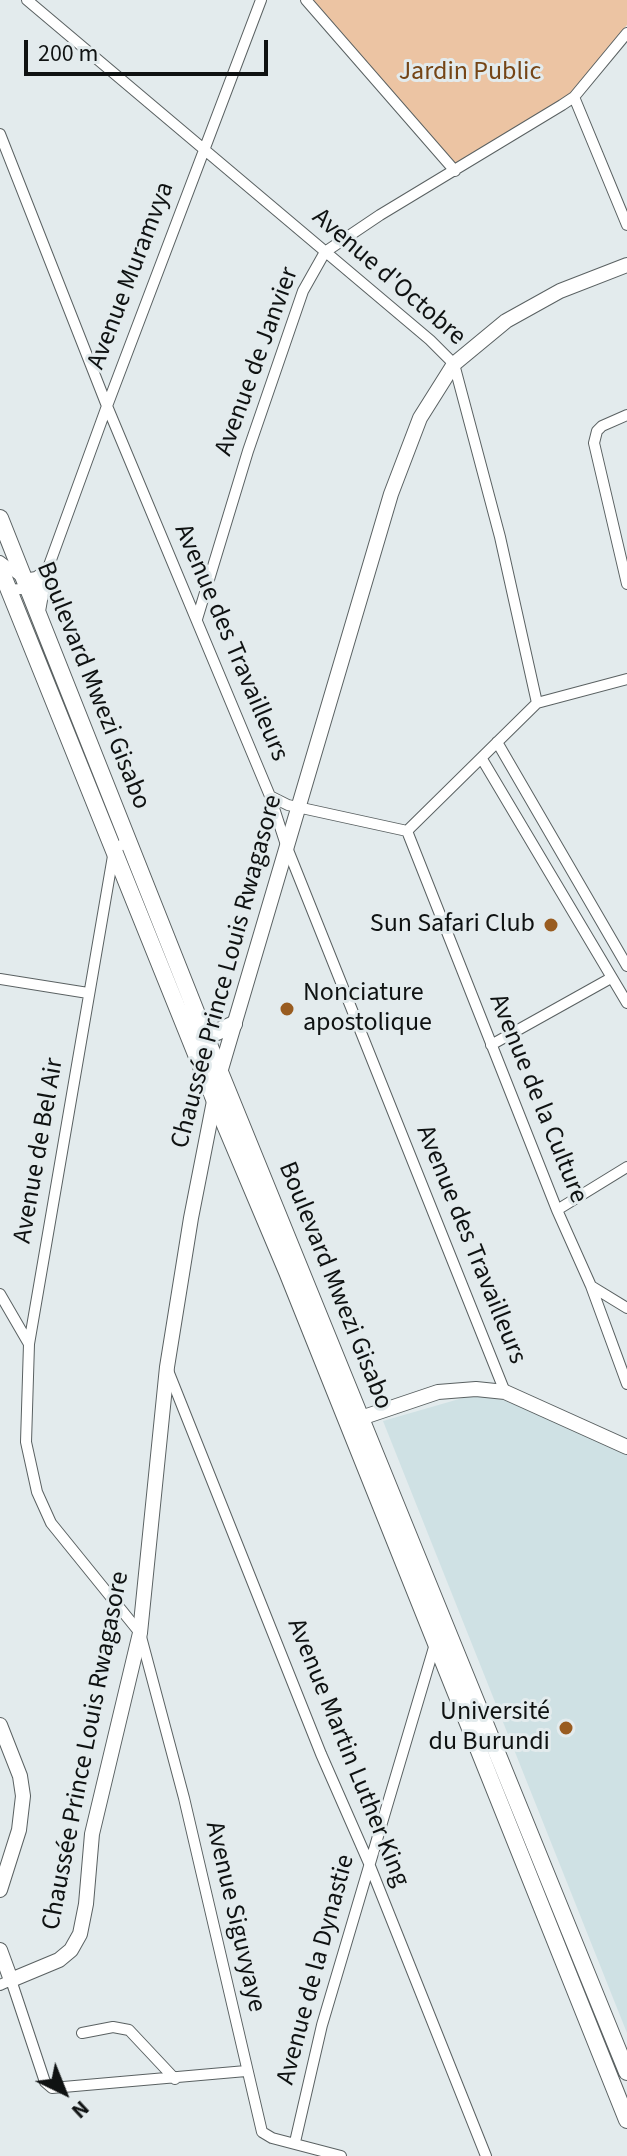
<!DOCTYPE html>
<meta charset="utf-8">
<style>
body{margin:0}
#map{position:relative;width:627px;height:2156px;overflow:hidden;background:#e3ebed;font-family:"Source Sans 3",sans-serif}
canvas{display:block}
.north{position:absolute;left:24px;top:2052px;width:80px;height:80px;-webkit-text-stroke:6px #e3ebed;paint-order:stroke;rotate:137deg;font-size:22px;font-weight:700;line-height:32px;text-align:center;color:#0f1212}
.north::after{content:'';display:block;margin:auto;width:28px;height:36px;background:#0f1212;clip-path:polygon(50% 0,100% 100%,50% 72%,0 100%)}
.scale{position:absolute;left:24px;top:40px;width:244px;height:36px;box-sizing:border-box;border:4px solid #0f1212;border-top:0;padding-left:10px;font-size:24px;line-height:28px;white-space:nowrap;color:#0f1212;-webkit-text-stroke:6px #e3ebed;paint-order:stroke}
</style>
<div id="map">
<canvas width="627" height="2156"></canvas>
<div class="north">N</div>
<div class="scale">200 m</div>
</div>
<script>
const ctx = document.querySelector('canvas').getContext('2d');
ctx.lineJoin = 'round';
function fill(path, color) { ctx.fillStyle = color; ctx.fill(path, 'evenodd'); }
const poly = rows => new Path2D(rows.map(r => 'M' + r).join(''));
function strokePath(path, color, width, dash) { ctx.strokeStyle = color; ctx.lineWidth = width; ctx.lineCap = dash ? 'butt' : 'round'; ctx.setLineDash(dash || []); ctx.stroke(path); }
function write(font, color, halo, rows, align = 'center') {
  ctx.font = font + ' "Source Sans 3",sans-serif'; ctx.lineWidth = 6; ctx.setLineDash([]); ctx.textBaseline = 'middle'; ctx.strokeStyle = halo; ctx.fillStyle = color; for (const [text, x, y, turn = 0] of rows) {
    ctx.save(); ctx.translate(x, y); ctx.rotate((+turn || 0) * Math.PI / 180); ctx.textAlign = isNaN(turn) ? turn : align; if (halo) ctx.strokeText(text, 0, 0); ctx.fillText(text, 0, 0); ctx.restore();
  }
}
fill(poly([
 [473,1395,509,1401,542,1413,627,1455,627,2033,383,1421]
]), '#cfe1e4');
fill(poly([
 [310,0,627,0,627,25,572,93,454,167]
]), '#ecc4a3');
const street = poly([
 [27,0,430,340,454,364,500,537,537,703],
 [306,0,455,171],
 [574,97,627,225],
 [0,134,107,406,270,796,286,845,505,1392],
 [627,415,602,426,597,431,594,443,627,584],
 [0,561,24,579,36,577,48,568],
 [8,590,34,588,44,579,107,406,261,0],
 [197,619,248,451,303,291,325,252,380,215,562,105,574,97,627,33],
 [537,703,627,679],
 [497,742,627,966],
 [482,759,627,1003],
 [270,796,288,805,407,831,537,703],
 [407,831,557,1210,591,1286,627,1384],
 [127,841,114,850,29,1344,26,1442,37,1492,51,1523,140,1633,184,1798,262,2132,272,2138,341,2156],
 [0,979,88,993],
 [491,1045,611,978],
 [557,1210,627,1167],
 [591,1286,627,1308],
 [0,1294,29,1344],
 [167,1368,321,1754,368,1861,486,2156],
 [0,1985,11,1980,45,2082,52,2088,246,2071],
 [82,2033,113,2027,129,2030,175,2079],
 [295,2142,322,2025,435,1644]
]);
const secondary = poly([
 [219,1076,391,494,420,418,454,364,506,321,560,291,627,265],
 [352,1421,438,1392,476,1389,505,1392,627,1447],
 [0,1725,20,1776,23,1796,19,1830,0,1890],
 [0,1950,11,1980,59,1960,71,1950,80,1934,86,1904,92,1834,140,1633,167,1367,191,1218,215,1096]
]);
const primary = poly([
 [0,518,220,1072,627,2072],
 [0,568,214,1099,287,1272,627,2120],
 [37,611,42,583],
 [203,1028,217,1032,234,1024]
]);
strokePath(street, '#5a6162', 12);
strokePath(secondary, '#5a6162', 16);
strokePath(primary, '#5a6162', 18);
strokePath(street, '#fff', 10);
strokePath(secondary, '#fff', 14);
strokePath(primary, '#fff', 16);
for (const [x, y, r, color] of [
 [551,925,8,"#995c20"],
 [287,1009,8,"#995c20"],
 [566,1728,8,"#995c20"]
]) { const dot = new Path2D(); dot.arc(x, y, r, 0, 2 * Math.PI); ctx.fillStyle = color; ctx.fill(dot); strokePath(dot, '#e3ebed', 3); }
write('26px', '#754516', '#e3ebed', [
 ["Jardin Public",470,73]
]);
write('26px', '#0f1212', '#e3ebed', [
 ["Avenue Muramvya",132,276,-69],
 ["Avenue d'Octobre",388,278,41],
 ["Avenue de Janvier",258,362,-70],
 ["Avenue des Travailleurs",230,643,67],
 ["Boulevard Mwezi Gisabo",92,686,68],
 ["Chaussée Prince Louis Rwagasore",228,972,-75],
 ["Avenue de la Culture",537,1099,68],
 ["Avenue de Bel Air",40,1151,-80],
 ["Avenue des Travailleurs",470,1245,68],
 ["Boulevard Mwezi Gisabo",334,1286,68],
 ["Chaussée Prince Louis Rwagasore",87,1751,-79],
 ["Avenue Martin Luther King",347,1753,68],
 ["Avenue Siguvyaye",234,1917,77],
 ["Avenue de la Dynastie",317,1970,-75]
]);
write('26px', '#0f1212', '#e3ebed', [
 ["Sun Safari Club",535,925],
 ["Nonciature",303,994,"left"],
 ["apostolique",303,1024,"left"],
 ["Université",550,1713],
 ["du Burundi",550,1743]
], 'right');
</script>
